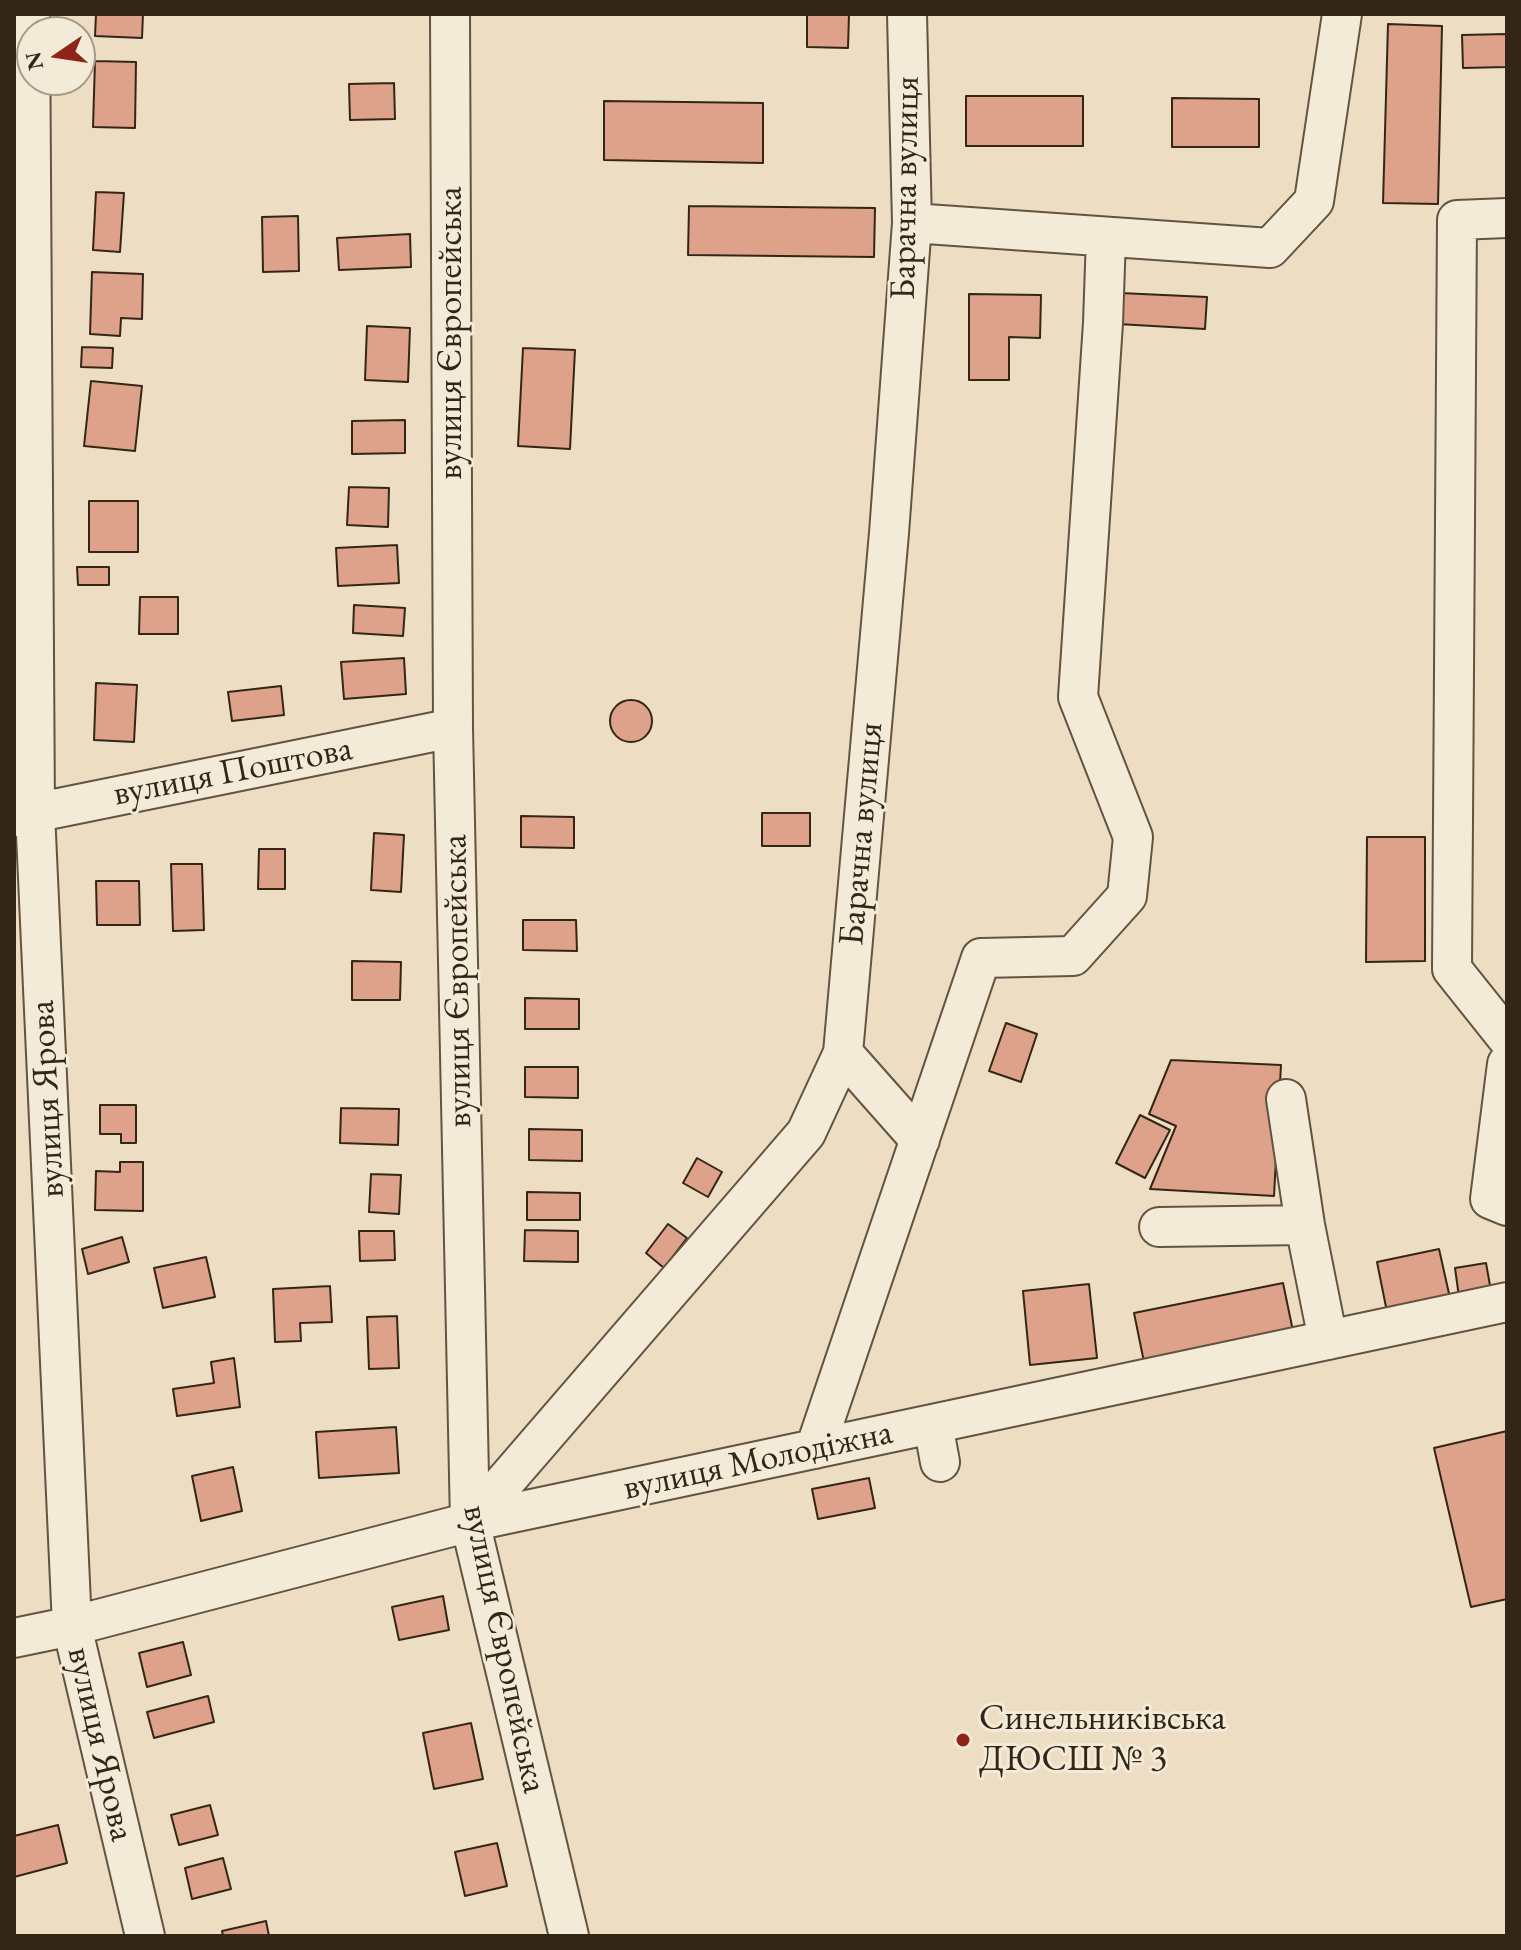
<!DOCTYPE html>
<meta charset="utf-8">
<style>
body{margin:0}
#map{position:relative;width:1521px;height:1950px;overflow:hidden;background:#eddec3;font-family:"EB Garamond",serif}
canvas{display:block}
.frame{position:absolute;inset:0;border:16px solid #332616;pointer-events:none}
.north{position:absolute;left:16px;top:16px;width:80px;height:80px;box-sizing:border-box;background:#f3ead8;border:2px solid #a69c8a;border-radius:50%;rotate:257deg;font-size:22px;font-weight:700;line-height:32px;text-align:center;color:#332616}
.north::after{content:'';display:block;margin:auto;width:28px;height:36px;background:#8f2418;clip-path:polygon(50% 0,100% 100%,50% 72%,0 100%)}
</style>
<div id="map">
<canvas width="1521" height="1950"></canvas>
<div class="frame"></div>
<div class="north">N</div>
</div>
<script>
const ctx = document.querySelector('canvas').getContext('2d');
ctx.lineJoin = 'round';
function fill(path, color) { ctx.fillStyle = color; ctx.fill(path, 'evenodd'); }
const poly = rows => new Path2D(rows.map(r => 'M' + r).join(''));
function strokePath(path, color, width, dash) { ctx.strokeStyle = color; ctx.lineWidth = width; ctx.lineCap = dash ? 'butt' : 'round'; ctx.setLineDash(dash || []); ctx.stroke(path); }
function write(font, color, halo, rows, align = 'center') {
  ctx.font = font + ' "EB Garamond",serif'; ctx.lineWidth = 6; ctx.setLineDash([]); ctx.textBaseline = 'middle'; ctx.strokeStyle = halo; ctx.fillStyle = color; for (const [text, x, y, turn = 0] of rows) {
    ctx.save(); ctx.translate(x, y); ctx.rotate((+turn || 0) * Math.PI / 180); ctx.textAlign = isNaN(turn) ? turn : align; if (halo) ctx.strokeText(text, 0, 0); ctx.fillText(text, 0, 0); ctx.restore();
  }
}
const building = poly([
 [96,14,143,14,142,38,95,36,96,14],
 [807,14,849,14,848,48,807,47,807,14],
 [1388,24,1442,26,1438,204,1383,203,1388,24],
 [1507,34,1507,67,1463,68,1462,35,1507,34],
 [95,61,136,62,135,128,93,127,95,61],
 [394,83,395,119,350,120,349,84,394,83],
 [966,96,1083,96,1083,146,966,146,966,96],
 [1172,98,1259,99,1259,147,1172,147,1172,98],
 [604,101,763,103,763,163,604,160,604,101],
 [96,192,124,193,120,252,93,250,96,192],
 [689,206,875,208,874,257,688,255,689,206],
 [298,216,299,271,263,272,262,217,298,216],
 [410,234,411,267,339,270,337,238,410,234],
 [92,272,143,274,142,319,121,318,120,336,90,334,92,272],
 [1120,293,1207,297,1205,329,1118,324,1120,293],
 [969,294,1041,295,1040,338,1009,337,1009,380,969,380,969,294],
 [367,326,410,328,408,382,365,380,367,326],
 [82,347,113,348,112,368,81,367,82,347],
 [523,348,575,350,570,449,518,446,523,348],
 [91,381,142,386,135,451,84,446,91,381],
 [405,420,405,453,352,454,352,421,405,420],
 [349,487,389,488,388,527,347,525,349,487],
 [89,501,138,501,138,552,89,552,89,501],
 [397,545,399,583,338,586,336,548,397,545],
 [77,567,109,567,109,585,78,585,77,567],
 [140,597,178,597,178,634,139,634,140,597],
 [354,605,405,608,403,636,353,633,354,605],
 [404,658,406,694,344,699,341,662,404,658],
 [96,683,137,685,134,742,94,740,96,683],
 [281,686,284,715,232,721,228,692,281,686],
 '610 721a21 21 0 1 1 42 0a21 21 0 1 1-42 0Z',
 [762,813,810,813,810,846,762,846,762,813],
 [521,816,574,817,574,848,521,847,521,816],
 [374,833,404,835,401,892,371,890,374,833],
 [1367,837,1425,837,1425,961,1366,962,1367,837],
 [259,849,285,849,285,889,258,889,259,849],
 [171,864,202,864,204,930,173,931,171,864],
 [96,881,139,881,140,925,97,925,96,881],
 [523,920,576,920,577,951,523,950,523,920],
 [352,961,401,962,400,1000,352,1000,352,961],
 [525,998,579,999,579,1029,525,1029,525,998],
 [1006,1023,1037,1034,1021,1082,989,1071,1006,1023],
 [1171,1060,1281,1065,1274,1196,1150,1189,1176,1126,1149,1114,1171,1060],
 [525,1067,578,1067,578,1098,525,1097,525,1067],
 [100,1105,136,1105,136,1143,121,1143,121,1134,100,1134,100,1105],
 [341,1108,399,1109,398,1145,340,1143,341,1108],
 [1140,1115,1170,1130,1145,1178,1116,1163,1140,1115],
 [529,1129,582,1130,582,1161,529,1160,529,1129],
 [697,1158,722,1172,708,1197,683,1183,697,1158],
 [120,1162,143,1162,143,1211,95,1210,96,1171,120,1172,120,1162],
 [371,1174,401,1175,399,1214,369,1212,371,1174],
 [527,1192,580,1193,580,1220,527,1220,527,1192],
 [668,1224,687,1238,664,1268,646,1253,668,1224],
 [525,1230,578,1231,578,1262,524,1261,525,1230],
 [359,1231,394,1231,395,1260,360,1261,359,1231],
 [122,1237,129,1262,88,1274,82,1249,122,1237],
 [1439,1249,1450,1298,1387,1312,1377,1262,1439,1249],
 [206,1257,215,1297,163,1308,154,1268,206,1257],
 [1486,1263,1491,1291,1459,1297,1455,1268,1486,1263],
 [1283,1283,1293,1331,1144,1362,1134,1313,1283,1283],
 [1089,1284,1097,1358,1030,1365,1023,1291,1089,1284],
 [330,1286,332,1322,300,1323,301,1341,275,1342,273,1289,330,1286],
 [397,1316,399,1368,369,1369,367,1317,397,1316],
 [234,1358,240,1407,177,1416,173,1389,214,1383,211,1362,234,1358],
 [396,1427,399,1473,319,1478,316,1432,396,1427],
 [1507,1431,1507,1599,1471,1607,1434,1448,1507,1431],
 [233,1467,242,1511,201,1521,192,1476,233,1467],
 [869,1478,875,1508,818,1519,812,1489,869,1478],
 [443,1596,449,1630,399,1640,392,1607,443,1596],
 [183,1642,191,1675,147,1687,139,1653,183,1642],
 [208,1696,214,1722,154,1738,147,1712,208,1696],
 [471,1723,483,1779,434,1789,423,1733,471,1723],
 [210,1805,218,1835,179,1845,171,1815,210,1805],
 [58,1825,67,1863,14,1877,14,1836,58,1825],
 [497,1843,507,1886,465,1896,455,1852,497,1843],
 [223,1858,231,1889,192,1899,185,1868,223,1858],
 [266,1921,269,1936,223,1936,222,1931,266,1921]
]);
fill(building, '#dea18a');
strokePath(building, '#332616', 2);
const minor = poly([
 [30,14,35,812,72,1626,145,1936],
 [450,14,453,728,470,1522,569,1936],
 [1507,218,1457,220,1452,969,1507,1038],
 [912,223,1270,248,1314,201,1342,14],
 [14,817,453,728],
 [843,1053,920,1140],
 [1507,1064,1490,1199,1507,1206],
 [1286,1099,1305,1225,1328,1340],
 [1159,1227,1305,1225],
 [933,1424,940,1462],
 [815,1449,981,958,1073,956,1127,896,1133,837,1078,697,1103,323,1106,237],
 [470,1522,806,1133,843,1053,889,533,912,223,907,14],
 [14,1638,72,1626,470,1522,1507,1302]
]);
strokePath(minor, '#625441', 42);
strokePath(minor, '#f3ead8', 38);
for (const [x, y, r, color] of [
 [963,1740,8,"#8f2418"]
]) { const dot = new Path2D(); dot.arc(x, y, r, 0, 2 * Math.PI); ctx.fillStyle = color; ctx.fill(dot); strokePath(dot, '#f3ead8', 3); }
write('36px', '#332616', '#f3ead8', [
 ["Барачна вулиця",906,188,-89],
 ["вулиця Європейська",451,333,-90],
 ["вулиця Поштова",233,772,-11],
 ["Барачна вулиця",862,834,-85],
 ["вулиця Європейська",458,981,-91],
 ["вулиця Ярова",48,1099,-93],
 ["вулиця Молодіжна",758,1461,-12],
 ["вулиця Європейська",504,1649,78],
 ["вулиця Ярова",100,1744,77]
]);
write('36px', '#332616', '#f3ead8', [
 ["Синельниківська",979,1719],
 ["ДЮСШ № 3",979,1760]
], 'left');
</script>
